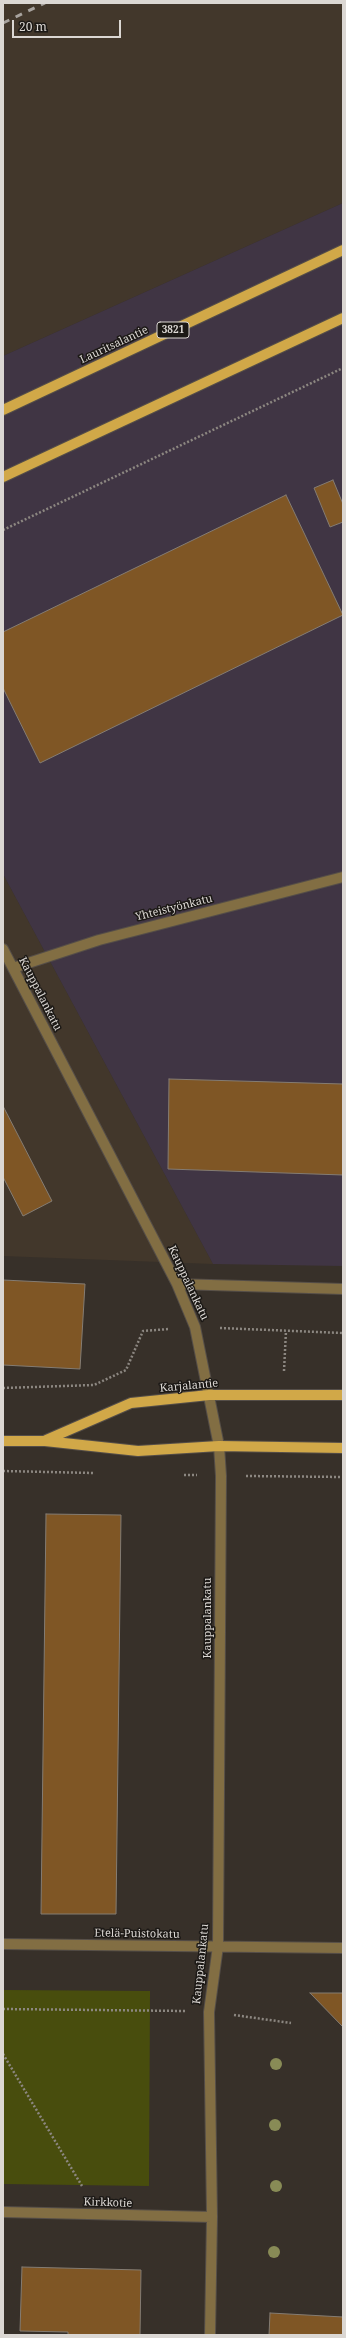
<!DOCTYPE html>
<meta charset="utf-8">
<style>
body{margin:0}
#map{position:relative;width:346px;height:2338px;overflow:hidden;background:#373029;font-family:"Noto Serif",serif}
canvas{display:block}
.frame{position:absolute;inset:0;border:4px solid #dbd7d3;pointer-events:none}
.scale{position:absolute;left:12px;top:20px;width:109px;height:18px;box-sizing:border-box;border:2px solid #dbd7d3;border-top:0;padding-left:5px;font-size:12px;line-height:14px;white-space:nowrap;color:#dbd7d3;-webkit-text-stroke:3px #1c1916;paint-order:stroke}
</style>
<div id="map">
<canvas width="346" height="2338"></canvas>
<div class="frame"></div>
<div class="scale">20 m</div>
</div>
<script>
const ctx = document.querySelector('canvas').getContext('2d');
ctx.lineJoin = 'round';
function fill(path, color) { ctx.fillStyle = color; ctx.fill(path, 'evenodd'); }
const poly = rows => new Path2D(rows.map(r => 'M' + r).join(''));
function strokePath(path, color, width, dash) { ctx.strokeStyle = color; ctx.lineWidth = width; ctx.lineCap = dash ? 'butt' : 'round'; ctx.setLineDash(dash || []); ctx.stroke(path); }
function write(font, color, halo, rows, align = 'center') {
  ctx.font = font + ' "Noto Serif",serif'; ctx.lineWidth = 3; ctx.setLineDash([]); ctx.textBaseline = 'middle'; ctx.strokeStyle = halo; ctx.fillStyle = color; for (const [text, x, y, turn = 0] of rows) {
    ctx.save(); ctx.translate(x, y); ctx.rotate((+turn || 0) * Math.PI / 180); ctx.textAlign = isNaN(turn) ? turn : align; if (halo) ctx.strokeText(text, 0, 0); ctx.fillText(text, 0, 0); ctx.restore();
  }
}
fill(poly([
 [3,3,343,3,343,203,3,356],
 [3,874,213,1264,3,1256]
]), '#42372b');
fill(poly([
 [343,203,343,1266,213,1264,3,874,3,356]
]), '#403544');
fill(poly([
 [3,1990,150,1991,149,2186,3,2184]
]), '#484d0d');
const building = poly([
 [333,480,343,504,343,522,330,527,314,488,333,480],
 [286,495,343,615,40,763,3,688,3,632,286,495],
 [169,1079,343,1084,343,1175,168,1169,169,1079],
 [3,1106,52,1201,23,1216,3,1177,3,1106],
 [3,1280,85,1284,80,1369,3,1365,3,1280],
 [46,1514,121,1515,116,1914,41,1914,46,1514],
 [310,1993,343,1993,343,2027,310,1993],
 [22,2267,141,2270,140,2335,68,2335,68,2332,20,2331,22,2267],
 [270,2313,343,2317,343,2335,269,2335,270,2313]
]);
fill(building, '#7f5625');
strokePath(building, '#847c73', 1);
const minor = poly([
 [3,949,177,1284,195,1327,219,1446,221,1476,218,1946,209,2012,212,2217,210,2335],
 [13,968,99,940,343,877],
 [177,1284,343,1289],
 [3,1944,343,1948],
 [3,2212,212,2217]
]);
const major = poly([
 [3,410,343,250],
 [3,477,343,318],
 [46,1440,131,1403,209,1395,343,1395],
 [3,1441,45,1441,138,1451,219,1446,343,1448]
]);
strokePath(minor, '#554e48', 12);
strokePath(major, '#554e48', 12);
strokePath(poly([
 [3,530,343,368],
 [220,1328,343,1333],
 [284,1371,286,1331],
 [3,1388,94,1385,126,1370,143,1331,169,1329],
 [3,1471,93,1473],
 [184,1475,197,1475],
 [246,1476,343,1477],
 [3,2009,186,2011],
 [234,2015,291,2023],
 [3,2054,82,2186]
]), '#8c8781', 2.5, [2, 2]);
strokePath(minor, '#826e43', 10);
strokePath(major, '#d1a848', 10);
strokePath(poly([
 [3,23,45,3]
]), '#a8a39e', 3, [7, 7]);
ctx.fillStyle = '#888b56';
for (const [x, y] of [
 [276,2064],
 [275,2125],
 [276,2186],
 [274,2252]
]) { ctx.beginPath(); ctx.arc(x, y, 6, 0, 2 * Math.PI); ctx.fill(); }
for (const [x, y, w] of [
 [173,330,32]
]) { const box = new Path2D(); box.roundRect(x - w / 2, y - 8, w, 16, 3); ctx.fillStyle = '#1c1916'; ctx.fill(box); strokePath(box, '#dbd7d3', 1); }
write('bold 10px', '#dbd7d3', null, [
 ["3821",173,330]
]);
write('11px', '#dbd7d3', '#1c1916', [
 ["Lauritsalantie",114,345,-25],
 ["Yhteistyönkatu",174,908,-14],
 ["Kauppalankatu",40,994,63],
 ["Kauppalankatu",188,1283,65],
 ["Karjalantie",189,1386,-5],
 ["Kauppalankatu",208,1618,-90],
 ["Etelä-Puistokatu",137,1934,1],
 ["Kauppalankatu",201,1964,-84],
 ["Kirkkotie",108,2203,2]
]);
</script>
